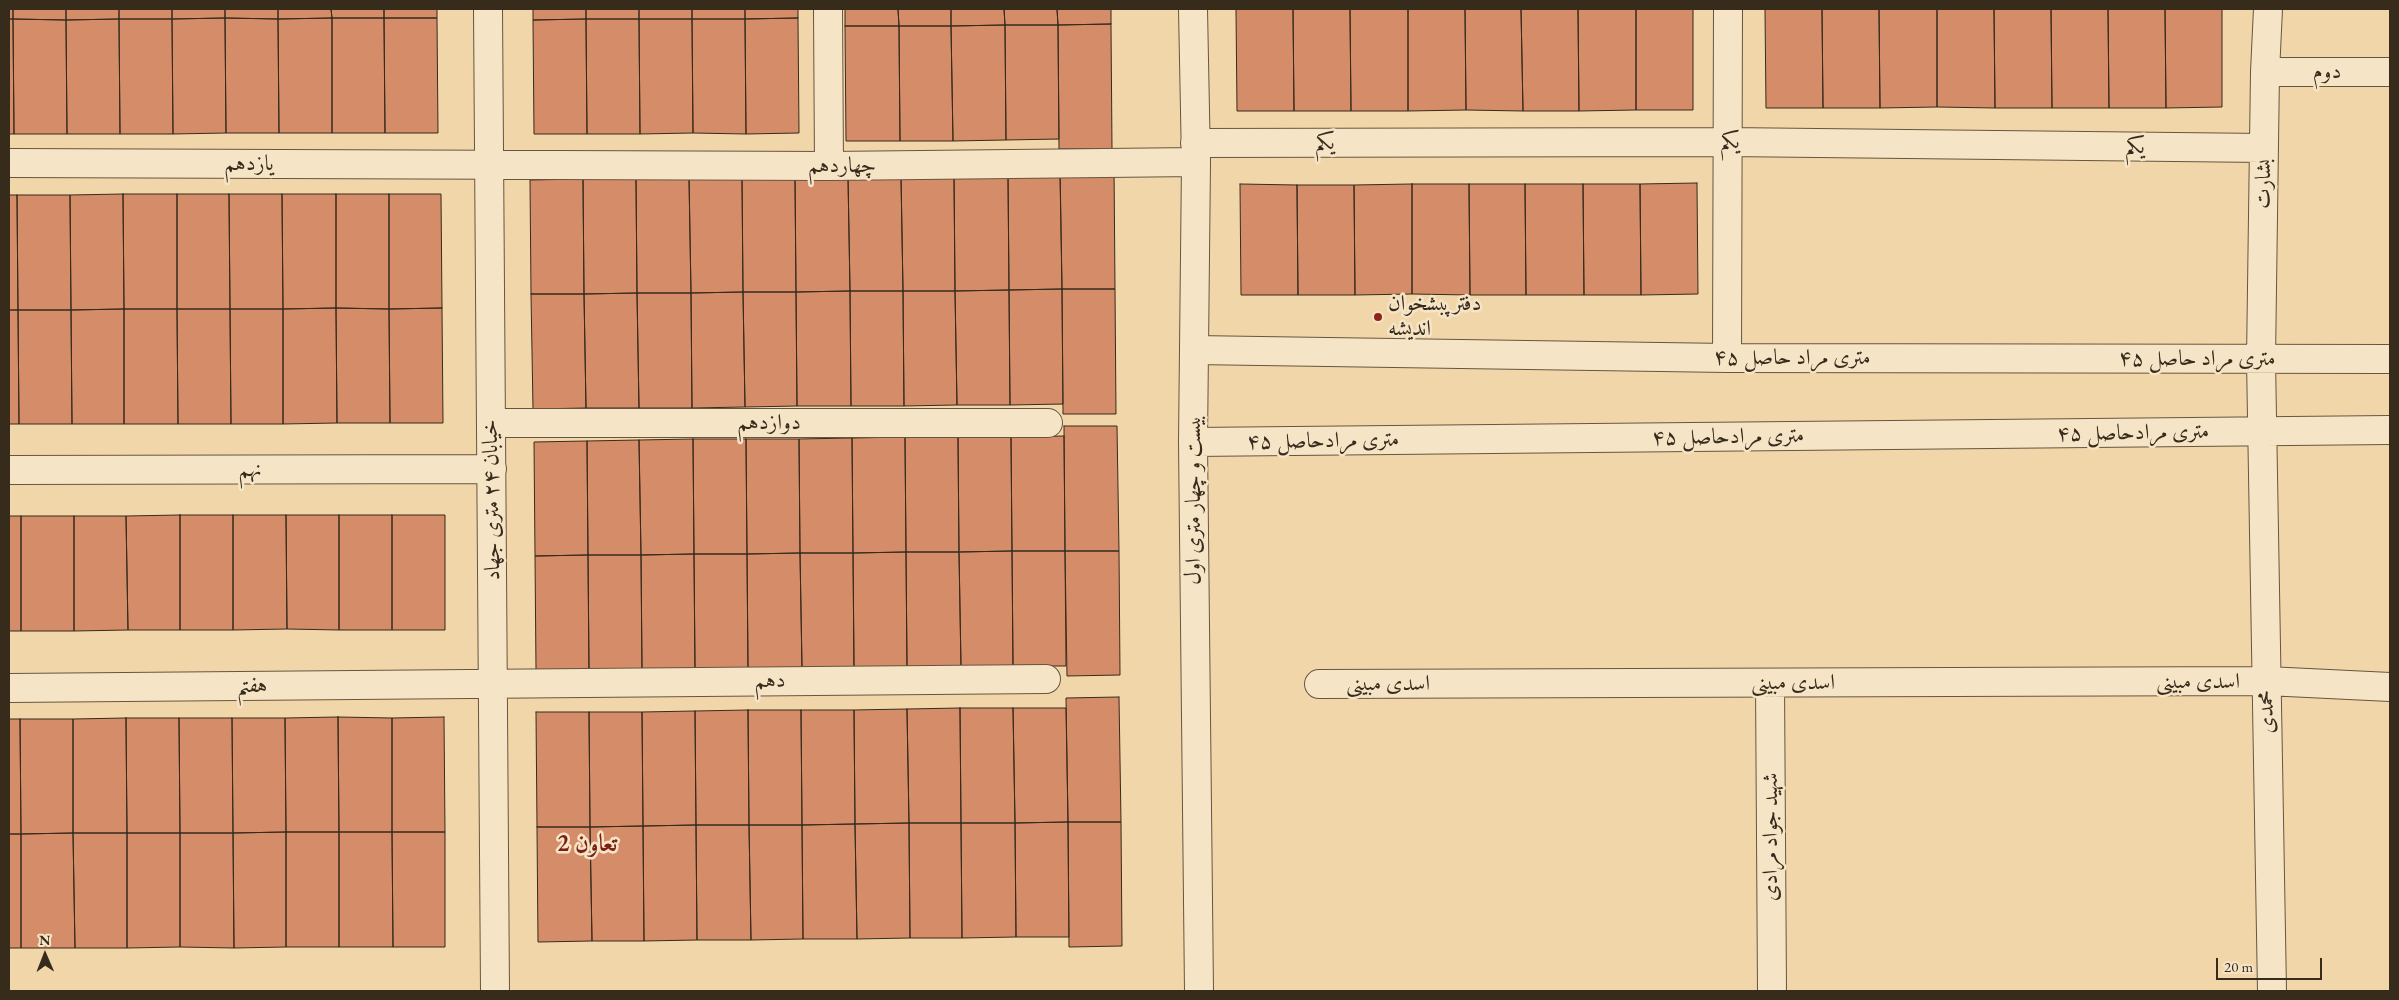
<!DOCTYPE html>
<meta charset="utf-8">
<style>
body{margin:0}
#map{position:relative;width:2399px;height:1000px;overflow:hidden;background:#f1d6a9;font-family:"EB Garamond",serif}
canvas{display:block}
.frame{position:absolute;inset:0;border:10px solid #372b1c;pointer-events:none}
.north{position:absolute;left:20px;top:930px;width:50px;height:50px;-webkit-text-stroke:4px #f6e4c7;paint-order:stroke;rotate:359deg;font-size:14px;font-weight:700;line-height:20px;text-align:center;color:#372b1c}
.north::after{content:'';display:block;margin:auto;width:18px;height:22px;background:#372b1c;clip-path:polygon(50% 0,100% 100%,50% 72%,0 100%)}
.scale{position:absolute;left:2216px;top:958px;width:106px;height:22px;box-sizing:border-box;border:2px solid #372b1c;border-top:0;padding-left:6px;font-size:15px;line-height:18px;white-space:nowrap;color:#372b1c;-webkit-text-stroke:4px #f6e4c7;paint-order:stroke}
</style>
<div id="map">
<canvas width="2399" height="1000"></canvas>
<div class="frame"></div>
<div class="north">N</div>
<div class="scale">20 m</div>
</div>
<script>
const ctx = document.querySelector('canvas').getContext('2d');
ctx.lineJoin = 'round';
function fill(path, color) { ctx.fillStyle = color; ctx.fill(path, 'evenodd'); }
const poly = rows => new Path2D(rows.map(r => 'M' + r).join(''));
function strokePath(path, color, width, dash) { ctx.strokeStyle = color; ctx.lineWidth = width; ctx.lineCap = dash ? 'butt' : 'round'; ctx.setLineDash(dash || []); ctx.stroke(path); }
function write(font, color, halo, rows, align = 'center') {
  ctx.font = font + ' "EB Garamond",Amiri,serif'; ctx.lineWidth = 5; ctx.setLineDash([]); ctx.textBaseline = 'middle'; ctx.strokeStyle = halo; ctx.fillStyle = color; for (const [text, x, y, turn = 0] of rows) {
    ctx.save(); ctx.translate(x, y); ctx.rotate((+turn || 0) * Math.PI / 180); ctx.textAlign = isNaN(turn) ? turn : align; if (halo) ctx.strokeText(text, 0, 0); ctx.fillText(text, 0, 0); ctx.restore();
  }
}
const building = poly([
 [9,9,13,9,13,19,9,19,9,9],
 [13,9,66,9,66,20,13,19,13,9],
 [66,9,119,9,119,19,66,20,66,9],
 [119,9,172,9,172,19,119,19,119,9],
 [172,9,225,9,225,18,172,19,172,9],
 [225,9,278,9,278,19,225,18,225,9],
 [278,9,331,9,332,18,278,19,278,9],
 [331,9,384,9,384,18,332,18,331,9],
 [384,9,437,9,437,18,384,18,384,9],
 [533,9,586,9,586,19,533,20,533,9],
 [586,9,639,9,639,19,586,19,586,9],
 [639,9,692,9,692,19,639,19,639,9],
 [692,9,745,9,745,19,692,19,692,9],
 [745,9,798,9,798,18,745,19,745,9],
 [845,9,898,9,899,26,845,26,845,9],
 [898,9,951,9,951,26,899,26,898,9],
 [951,9,1004,9,1005,25,951,26,951,9],
 [1004,9,1057,9,1058,25,1005,25,1004,9],
 [1057,9,1111,9,1111,24,1058,25,1057,9],
 [1236,9,1293,9,1294,111,1237,111,1236,9],
 [1293,9,1350,9,1351,111,1294,111,1293,9],
 [1350,9,1408,9,1408,111,1351,111,1350,9],
 [1408,9,1465,9,1466,110,1408,111,1408,9],
 [1465,9,1521,9,1523,111,1466,110,1465,9],
 [1521,9,1578,9,1579,111,1523,111,1521,9],
 [1578,9,1636,9,1636,110,1579,111,1578,9],
 [1636,9,1693,9,1693,110,1636,110,1636,9],
 [1765,9,1822,9,1823,108,1766,108,1765,9],
 [1822,9,1879,9,1880,108,1823,108,1822,9],
 [1879,9,1937,9,1937,107,1880,108,1879,9],
 [1937,9,1994,9,1995,108,1937,107,1937,9],
 [1994,9,2051,9,2052,108,1995,108,1994,9],
 [2051,9,2108,9,2109,108,2052,108,2051,9],
 [2108,9,2165,9,2166,108,2109,108,2108,9],
 [2165,9,2222,9,2222,107,2166,108,2165,9],
 [225,18,226,133,173,134,172,19,225,18],
 [225,18,278,19,279,133,226,133,225,18],
 [332,18,332,133,279,133,278,19,332,18],
 [332,18,384,18,385,133,332,133,332,18],
 [384,18,437,18,438,133,385,133,384,18],
 [798,18,799,133,746,134,745,19,798,18],
 [9,19,13,19,14,134,9,134,9,19],
 [13,19,66,20,67,134,14,134,13,19],
 [119,19,120,134,67,134,66,20,119,19],
 [119,19,172,19,173,134,120,134,119,19],
 [586,19,587,134,534,134,533,20,586,19],
 [586,19,639,19,640,134,587,134,586,19],
 [639,19,692,19,693,133,640,134,639,19],
 [692,19,745,19,746,134,693,133,692,19],
 [1111,24,1112,149,1059,149,1058,25,1111,24],
 [1005,25,1006,140,953,141,951,26,1005,25],
 [1005,25,1058,25,1059,139,1006,140,1005,25],
 [845,26,899,26,900,141,846,141,845,26],
 [899,26,951,26,953,141,900,141,899,26],
 [1114,164,1115,289,1062,289,1060,165,1114,164],
 [1008,175,1060,175,1062,289,1009,290,1008,175],
 [1008,175,1009,290,955,291,954,176,1008,175],
 [901,176,954,176,955,291,903,291,901,176],
 [901,176,903,291,850,291,848,177,901,176],
 [742,177,795,177,796,292,743,292,742,177],
 [742,177,743,292,691,293,689,178,742,177],
 [795,177,848,177,850,291,796,292,795,177],
 [636,178,689,178,691,293,637,293,636,178],
 [636,178,637,293,584,294,583,179,636,178],
 [583,179,584,294,531,294,530,180,583,179],
 [1697,183,1698,294,1641,295,1640,184,1697,183],
 [1240,184,1297,185,1298,295,1241,295,1240,184],
 [1412,184,1469,184,1470,295,1412,294,1412,184],
 [1412,184,1412,294,1355,295,1354,185,1412,184],
 [1469,184,1525,184,1526,295,1470,295,1469,184],
 [1525,184,1583,184,1584,295,1526,295,1525,184],
 [1583,184,1640,184,1641,295,1584,295,1583,184],
 [1297,185,1354,185,1355,295,1298,295,1297,185],
 [123,194,124,309,71,310,70,195,123,194],
 [123,194,177,194,177,309,124,309,123,194],
 [177,194,229,194,230,309,177,309,177,194],
 [229,194,282,194,283,309,230,309,229,194],
 [282,194,336,194,336,308,283,309,282,194],
 [336,194,389,194,389,309,336,308,336,194],
 [389,194,441,194,442,308,389,309,389,194],
 [9,195,17,195,18,310,9,310,9,195],
 [17,195,70,195,71,310,18,310,17,195],
 [1062,289,1063,404,1010,405,1009,290,1062,289],
 [1062,289,1115,289,1116,414,1063,414,1062,289],
 [1009,290,1010,405,957,405,955,291,1009,290],
 [850,291,851,406,797,406,796,292,850,291],
 [850,291,903,291,904,406,851,406,850,291],
 [903,291,955,291,957,405,904,406,903,291],
 [743,292,745,407,692,408,691,293,743,292],
 [743,292,796,292,797,406,745,407,743,292],
 [637,293,639,408,586,408,584,294,637,293],
 [637,293,691,293,692,408,639,408,637,293],
 [531,294,584,294,586,408,533,409,531,294],
 [336,308,337,423,283,424,283,309,336,308],
 [336,308,389,309,390,423,337,423,336,308],
 [442,308,443,423,390,423,389,309,442,308],
 [124,309,124,424,72,424,71,310,124,309],
 [124,309,177,309,178,424,124,424,124,309],
 [177,309,230,309,231,424,178,424,177,309],
 [230,309,283,309,283,424,231,424,230,309],
 [9,310,18,310,19,424,9,424,9,310],
 [18,310,71,310,72,424,19,424,18,310],
 [1064,426,1117,426,1119,551,1065,551,1064,426],
 [1064,436,1065,551,1012,551,1011,437,1064,436],
 [905,437,958,437,959,552,906,552,905,437],
 [905,437,906,552,853,553,852,438,905,437],
 [958,437,1011,437,1012,551,959,552,958,437],
 [852,438,853,553,800,553,799,439,852,438],
 [693,439,746,439,747,554,694,554,693,439],
 [693,439,694,554,641,555,639,440,693,439],
 [746,439,799,439,800,553,747,554,746,439],
 [639,440,641,555,588,555,587,441,639,440],
 [587,441,588,555,535,556,534,442,587,441],
 [180,515,233,515,233,630,180,630,180,515],
 [180,515,180,630,128,630,126,516,180,515],
 [233,515,286,515,287,629,233,630,233,515],
 [286,515,339,515,339,630,287,629,286,515],
 [339,515,392,515,392,630,339,630,339,515],
 [392,515,445,515,445,630,392,630,392,515],
 [9,516,21,516,21,631,9,631,9,516],
 [21,516,74,516,74,631,21,631,21,516],
 [74,516,126,516,128,630,74,631,74,516],
 [1012,551,1013,666,961,667,959,552,1012,551],
 [1012,551,1065,551,1066,666,1013,666,1012,551],
 [1065,551,1119,551,1120,675,1067,676,1065,551],
 [906,552,907,667,854,668,853,553,906,552],
 [906,552,959,552,961,667,907,667,906,552],
 [800,553,802,668,748,668,747,554,800,553],
 [800,553,853,553,854,668,802,668,800,553],
 [694,554,695,669,642,670,641,555,694,554],
 [694,554,747,554,748,668,695,669,694,554],
 [588,555,589,670,536,670,535,556,588,555],
 [588,555,641,555,642,670,589,670,588,555],
 [1119,697,1121,822,1068,822,1066,698,1119,697],
 [960,708,1013,708,1015,823,961,823,960,708],
 [960,708,961,823,909,823,907,709,960,708],
 [1013,708,1066,708,1068,822,1015,823,1013,708],
 [907,709,909,823,855,824,854,710,907,709],
 [748,710,801,710,802,825,749,825,748,710],
 [748,710,749,825,696,825,695,711,748,710],
 [801,710,854,710,855,824,802,825,801,710],
 [695,711,696,825,643,826,642,712,695,711],
 [536,712,589,712,590,827,537,827,536,712],
 [589,712,642,712,643,826,590,827,589,712],
 [338,717,339,832,286,832,285,718,338,717],
 [338,717,392,718,392,832,339,832,338,717],
 [444,717,445,832,392,832,392,718,444,717],
 [126,718,127,833,73,833,73,719,126,718],
 [126,718,179,718,180,833,127,833,126,718],
 [179,718,232,718,233,833,180,833,179,718],
 [232,718,285,718,286,832,233,833,232,718],
 [9,719,20,719,21,834,9,834,9,719],
 [20,719,73,719,73,833,21,834,20,719],
 [1068,822,1069,937,1016,937,1015,823,1068,822],
 [1068,822,1121,822,1122,946,1069,947,1068,822],
 [909,823,910,938,857,939,855,824,909,823],
 [909,823,961,823,962,938,910,938,909,823],
 [961,823,1015,823,1016,937,962,938,961,823],
 [855,824,857,939,803,939,802,825,855,824],
 [696,825,749,825,751,940,697,940,696,825],
 [696,825,697,940,644,941,643,826,696,825],
 [749,825,802,825,803,939,751,940,749,825],
 [643,826,644,941,592,941,590,827,643,826],
 [537,827,590,827,592,941,538,942,537,827],
 [286,832,339,832,339,947,286,947,286,832],
 [286,832,286,947,234,948,233,833,286,832],
 [339,832,392,832,393,947,339,947,339,832],
 [392,832,445,832,445,947,393,947,392,832],
 [73,833,127,833,127,948,75,948,73,833],
 [73,833,75,948,21,948,21,834,73,833],
 [127,833,180,833,180,947,127,948,127,833],
 [180,833,233,833,234,948,180,947,180,833],
 [9,834,21,834,21,948,9,948,9,834]
]);
fill(building, '#d58c68');
strokePath(building, '#372b1c', 1);
const minor = poly([
 [488,9,495,991],
 [828,9,829,166],
 [1193,9,1196,162,1193,442,1199,991],
 [2268,9,2265,72,2261,360,2272,991],
 [2265,72,2390,72],
 [1195,143,1728,142,2264,148],
 [9,163,829,166,1196,162],
 [1194,350,1727,358,2390,359],
 [1727,358,1728,9],
 [491,423,1048,423],
 [1193,442,2390,430],
 [9,470,492,469],
 [1770,683,1772,991],
 [1319,684,2267,681,2390,687],
 [9,688,1046,679]
]);
strokePath(minor, '#66563f', 30);
strokePath(minor, '#f6e4c7', 28);
for (const [x, y, r, color] of [
 [1378,317,5,"#8f2418"]
]) { const dot = new Path2D(); dot.arc(x, y, r, 0, 2 * Math.PI); ctx.fillStyle = color; ctx.fill(dot); strokePath(dot, '#f6e4c7', 2); }
write('22px', '#372b1c', '#f6e4c7', [
 ["دوم",2327,72],
 ["یکم",1730,142],
 ["یکم",1325,143],
 ["یکم",2135,147,1],
 ["یازدهم",249,164],
 ["چهاردهم",842,166],
 ["بشارت",2264,184,-89],
 ["۴۵ متری مراد حاصل",1792,358],
 ["۴۵ متری مراد حاصل",2197,359],
 ["دوازدهم",769,423],
 ["۴۵ متری مرادحاصل",2133,433,-1],
 ["۴۵ متری مرادحاصل",1728,437,-1],
 ["۴۵ متری مرادحاصل",1323,441,-1],
 ["نهم",250,470],
 ["خیابان ۲۴ متری جهاد",492,500,-91],
 ["بیست و چهار متری اول",1194,500,-90],
 ["دهم",770,681,-1],
 ["اسدی مبینی",2198,682],
 ["اسدی مبینی",1793,683],
 ["اسدی مبینی",1388,684],
 ["هفتم",252,686,-1],
 ["محمدی",2267,712,-91],
 ["شهید جواد مرادی",1771,837,-90]
]);
write('22px', '#372b1c', '#f6e4c7', [
 ["دفترپبشخوان",1388,304],
 ["اندیشه",1388,329]
], 'left');
write('bold 24px', '#7a1f14', '#f6e4c7', [
 ["تعاون 2",587,844]
]);
</script>
